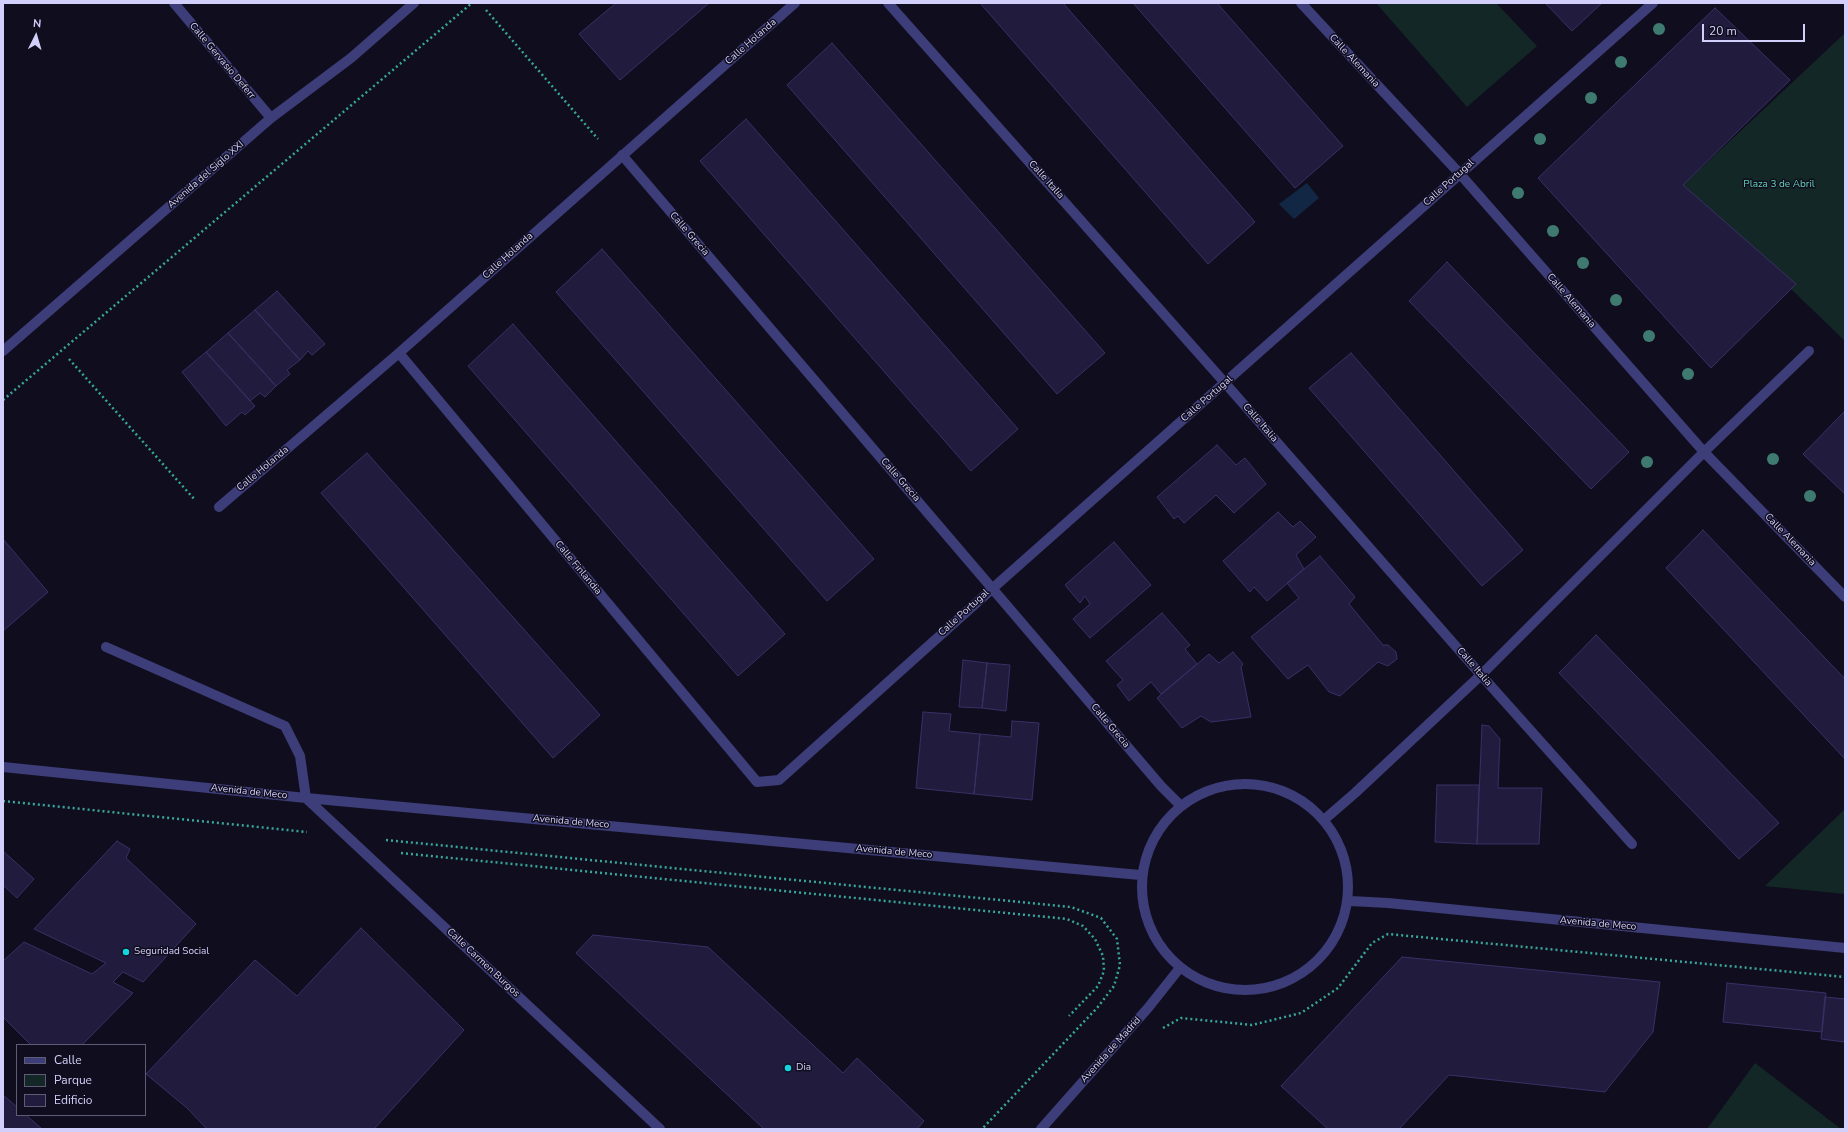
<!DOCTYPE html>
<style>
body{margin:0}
#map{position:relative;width:1848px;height:1132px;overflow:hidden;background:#100e1e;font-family:"Nunito Sans",sans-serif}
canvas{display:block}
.frame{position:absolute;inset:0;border:4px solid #d3cffb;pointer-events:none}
.legend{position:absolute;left:16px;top:1044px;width:130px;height:72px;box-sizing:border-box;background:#100e1e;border:1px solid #5e5b76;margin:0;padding:5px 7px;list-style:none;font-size:12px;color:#d3cffb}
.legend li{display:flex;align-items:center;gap:8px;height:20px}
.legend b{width:20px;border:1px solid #5e5b76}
.north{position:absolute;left:16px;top:16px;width:40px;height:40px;-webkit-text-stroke:3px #100e1e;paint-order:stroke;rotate:5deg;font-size:11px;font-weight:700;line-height:16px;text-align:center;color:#d3cffb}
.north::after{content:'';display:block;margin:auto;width:14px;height:18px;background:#d3cffb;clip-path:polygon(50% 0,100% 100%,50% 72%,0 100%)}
.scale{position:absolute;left:1702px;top:24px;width:103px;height:18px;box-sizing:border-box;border:2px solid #d3cffb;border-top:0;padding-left:5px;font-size:12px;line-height:14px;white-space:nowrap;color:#d3cffb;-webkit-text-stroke:3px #100e1e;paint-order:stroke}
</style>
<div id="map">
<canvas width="1848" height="1132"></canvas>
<div class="frame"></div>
<ul class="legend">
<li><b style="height:5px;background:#3d3d79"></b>Calle</li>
<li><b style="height:11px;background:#122726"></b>Parque</li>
<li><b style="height:11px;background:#211c3d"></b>Edificio</li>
</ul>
<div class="north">N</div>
<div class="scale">20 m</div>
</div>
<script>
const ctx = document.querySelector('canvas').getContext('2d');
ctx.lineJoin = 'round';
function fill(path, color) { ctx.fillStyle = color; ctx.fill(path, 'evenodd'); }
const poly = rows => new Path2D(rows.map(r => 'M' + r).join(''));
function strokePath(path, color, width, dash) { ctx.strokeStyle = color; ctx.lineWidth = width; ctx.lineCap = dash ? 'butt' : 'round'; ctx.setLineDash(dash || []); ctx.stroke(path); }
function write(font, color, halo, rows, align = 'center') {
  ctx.font = font + ' "Nunito Sans",sans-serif'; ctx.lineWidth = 3; ctx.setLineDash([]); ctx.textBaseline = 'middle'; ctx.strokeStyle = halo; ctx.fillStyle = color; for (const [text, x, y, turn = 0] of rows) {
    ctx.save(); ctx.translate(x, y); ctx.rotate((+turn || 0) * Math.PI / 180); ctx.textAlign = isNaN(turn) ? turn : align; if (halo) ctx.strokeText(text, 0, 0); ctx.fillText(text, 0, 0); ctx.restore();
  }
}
fill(poly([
 [1376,3,1496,3,1537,46,1467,107],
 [1845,33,1845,341,1683,185],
 [1845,809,1845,894,1765,886],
 [1755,1063,1841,1129,1707,1129]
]), '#122726');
fill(poly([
 [1307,183,1319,198,1294,219,1279,204]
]), '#122743');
const building = poly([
 [616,3,709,3,620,80,579,34,616,3],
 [980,3,1063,3,1255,222,1208,264,980,3],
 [1133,3,1217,3,1343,146,1295,188,1133,3],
 [1545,3,1602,3,1572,31,1545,3],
 [1715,8,1790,80,1683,185,1796,284,1711,368,1538,178,1715,8],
 [832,43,1105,353,1057,394,787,85,832,43],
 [746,119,1018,429,971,471,700,161,746,119],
 [602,249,874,559,827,601,556,292,602,249],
 [1447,262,1629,452,1591,489,1409,301,1447,262],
 [277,291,325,344,312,355,308,351,300,360,255,310,277,291],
 [255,310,300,360,287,370,290,374,276,386,228,333,255,310],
 [513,324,785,634,738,676,468,366,513,324],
 [228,333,276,386,265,397,260,393,250,401,206,352,228,333],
 [206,352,255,406,245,415,242,412,226,426,182,372,206,352],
 [1351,353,1523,550,1482,586,1309,388,1351,353],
 [1845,411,1845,494,1803,454,1845,411],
 [1217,445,1236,465,1245,458,1266,484,1234,513,1216,495,1184,523,1178,516,1174,519,1157,497,1217,445],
 [367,453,600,715,553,758,321,493,367,453],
 [1278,512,1293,527,1300,521,1316,537,1296,555,1304,569,1267,601,1254,587,1250,592,1223,561,1278,512],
 [1703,530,1845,679,1845,759,1666,568,1703,530],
 [3,539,48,592,3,631,3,539],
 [1114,542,1151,585,1090,638,1073,619,1090,604,1085,596,1080,603,1065,585,1114,542],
 [1320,556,1355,597,1349,604,1383,645,1388,645,1396,652,1397,659,1388,666,1378,662,1340,696,1329,692,1308,665,1288,679,1251,637,1299,598,1287,583,1320,556],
 [1162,613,1190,645,1185,649,1197,664,1161,694,1151,682,1129,701,1117,685,1123,680,1106,661,1162,613],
 [1596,635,1779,823,1739,859,1559,673,1596,635],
 [1233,652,1243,664,1241,667,1251,717,1211,722,1201,716,1182,728,1157,698,1209,654,1219,663,1233,652],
 [963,660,987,663,982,708,959,707,963,660],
 [987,663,1010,665,1006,711,982,708,987,663],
 [923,712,951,714,949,731,980,734,974,794,916,788,923,712],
 [1012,721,1039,723,1032,800,974,794,980,734,1011,737,1012,721],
 [1482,725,1489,726,1500,739,1498,788,1542,788,1539,844,1477,844,1482,725],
 [1437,785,1479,785,1477,844,1435,842,1437,785],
 [117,841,130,849,126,858,196,924,143,982,123,972,113,982,133,993,82,1045,31,1045,3,1017,3,961,24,942,92,974,106,963,34,929,117,841],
 [3,851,34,879,17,898,3,885,3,851],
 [361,928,464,1030,374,1129,207,1129,187,1108,146,1074,255,960,297,996,361,928],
 [593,935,708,947,843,1073,857,1058,924,1121,917,1129,764,1129,576,953,593,935],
 [1402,957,1660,982,1653,1032,1605,1092,1449,1075,1399,1129,1328,1129,1281,1086,1402,957],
 [1727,983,1826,993,1822,1032,1723,1022,1727,983],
 [1825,997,1845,999,1845,1042,1821,1039,1825,997],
 [3,1095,17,1107,17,1115,26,1115,42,1129,3,1129,3,1095]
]);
fill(building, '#211c3d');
strokePath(building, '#393067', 1);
strokePath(poly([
 [486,10,598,139],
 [69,359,195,500],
 [3,400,472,3],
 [3,801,307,832],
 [386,840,1071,907,1101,918,1117,939,1120,965,1114,986,1097,1008,982,1129],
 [401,853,1067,919,1083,926,1095,939,1103,956,1104,971,1098,986,1069,1016],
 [1163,1028,1181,1018,1252,1025,1301,1013,1338,988,1372,943,1388,934,1845,977]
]), '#38a69b', 2.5, [2, 3]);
strokePath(poly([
 [174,3,271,118],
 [888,3,1225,383,1481,675,1632,844],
 [1301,3,1460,174,1704,452,1845,597],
 [622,155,1161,786,1178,803],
 [3,351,271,118,351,58,414,3],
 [399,353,757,782,779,780,993,588,1653,3],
 [219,507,399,353,795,3],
 [106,647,285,726,300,756,306,798,660,1129],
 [3,767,306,798,1140,875],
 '1142 887a103 103 0 1 1 206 0a103 103 0 1 1-206 0Z',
 [1325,819,1355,793,1481,675,1704,452,1809,351],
 [1350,901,1388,903,1845,948],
 [1041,1129,1148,1008,1179,969]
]), '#3d3d79', 10);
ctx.fillStyle = '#3e7a70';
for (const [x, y] of [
 [1659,29],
 [1621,62],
 [1591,98],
 [1540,139],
 [1518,193],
 [1553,231],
 [1583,263],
 [1616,300],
 [1649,336],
 [1688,374],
 [1773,459],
 [1647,462],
 [1810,496]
]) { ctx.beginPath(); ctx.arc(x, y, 6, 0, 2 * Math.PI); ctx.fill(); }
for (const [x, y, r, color] of [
 [126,952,4,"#15d4e1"],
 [788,1068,4,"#15d4e1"]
]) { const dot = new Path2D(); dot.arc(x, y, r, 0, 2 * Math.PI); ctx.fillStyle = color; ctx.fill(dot); strokePath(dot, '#100e1e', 1.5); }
write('10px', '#d3cffb', '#100e1e', [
 ["Calle Holanda",751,42,-41],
 ["Calle Gervasio Deferr",222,61,50],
 ["Calle Alemania",1354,61,47],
 ["Avenida del Siglo XXI",206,175,-41],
 ["Calle Italia",1046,180,48],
 ["Calle Portugal",1449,183,-42],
 ["Calle Grecia",689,234,49],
 ["Calle Holanda",508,256,-42],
 ["Calle Alemania",1571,301,49],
 ["Calle Portugal",1207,399,-41],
 ["Calle Italia",1260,423,49],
 ["Calle Holanda",263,469,-40],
 ["Calle Grecia",900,480,49],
 ["Calle Alemania",1790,540,46],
 ["Calle Finlandia",578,568,50],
 ["Calle Portugal",964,613,-42],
 ["Calle Italia",1474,667,49],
 ["Calle Grecia",1110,726,50],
 ["Avenida de Meco",249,792,6],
 ["Avenida de Meco",571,822,5],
 ["Avenida de Meco",894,852,5],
 ["Avenida de Meco",1598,924,5],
 ["Calle Carmen Burgos",483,963,43],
 ["Avenida de Madrid",1111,1050,-48]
]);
write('10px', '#63d3b3', '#100e1e', [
 ["Plaza 3 de Abril",1779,185]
]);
write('10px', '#d3cffb', '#100e1e', [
 ["Seguridad Social",134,952],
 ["Dia",796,1068]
], 'left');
</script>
